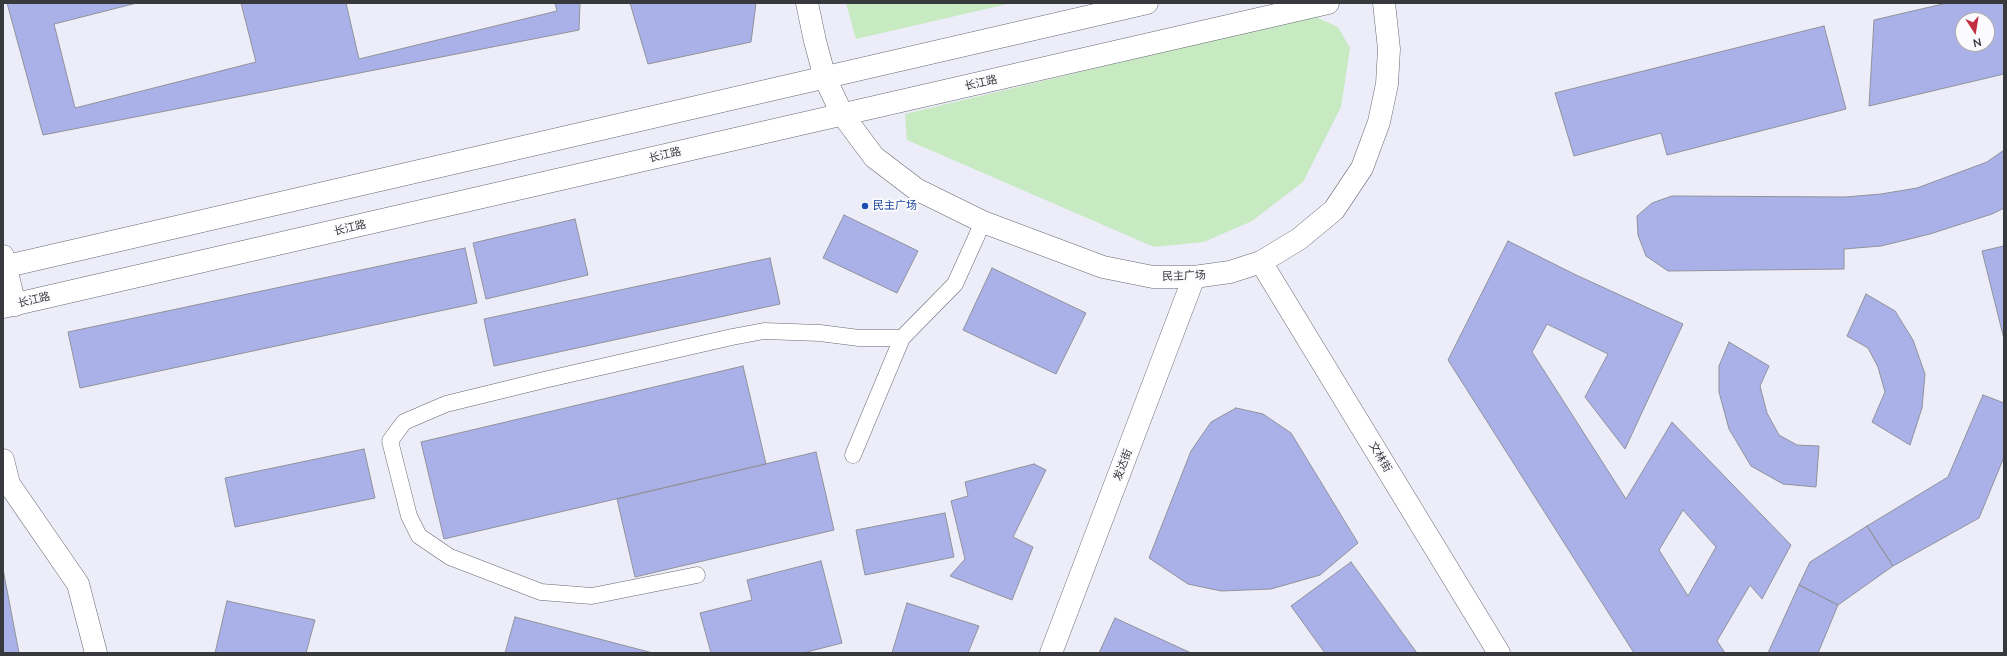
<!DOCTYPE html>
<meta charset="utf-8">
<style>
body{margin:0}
#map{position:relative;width:2007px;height:656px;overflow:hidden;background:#ecedf8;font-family:Mulish,sans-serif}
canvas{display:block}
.frame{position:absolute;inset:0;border:4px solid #38393d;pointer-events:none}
.north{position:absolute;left:1955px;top:12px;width:40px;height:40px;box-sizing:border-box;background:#fbfbfd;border:1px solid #adadb0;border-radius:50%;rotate:168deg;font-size:11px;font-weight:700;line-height:16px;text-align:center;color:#38393d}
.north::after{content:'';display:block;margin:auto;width:14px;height:18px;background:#c03040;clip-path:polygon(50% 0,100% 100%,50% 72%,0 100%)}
</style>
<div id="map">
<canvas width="2007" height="656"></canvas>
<div class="frame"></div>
<div class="north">N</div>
</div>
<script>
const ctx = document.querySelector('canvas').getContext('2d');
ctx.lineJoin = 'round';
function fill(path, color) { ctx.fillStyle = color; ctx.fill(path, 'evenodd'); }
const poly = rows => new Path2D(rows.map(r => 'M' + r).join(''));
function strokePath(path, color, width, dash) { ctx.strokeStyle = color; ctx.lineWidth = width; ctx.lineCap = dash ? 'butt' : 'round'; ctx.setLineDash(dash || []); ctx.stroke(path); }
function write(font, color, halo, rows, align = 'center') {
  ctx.font = font + ' Mulish,"Noto Sans SC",sans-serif'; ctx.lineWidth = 4; ctx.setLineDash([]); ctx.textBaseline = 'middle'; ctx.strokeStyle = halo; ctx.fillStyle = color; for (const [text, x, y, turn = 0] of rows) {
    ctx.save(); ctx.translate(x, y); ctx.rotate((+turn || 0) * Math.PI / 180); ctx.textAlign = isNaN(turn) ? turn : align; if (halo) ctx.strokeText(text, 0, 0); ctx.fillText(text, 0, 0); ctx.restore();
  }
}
fill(poly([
 [846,3,1012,3,856,39],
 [1314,16,1338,27,1350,48,1341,107,1303,182,1252,221,1204,242,1154,247,907,140,905,114]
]), '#c7eac2');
const building = poly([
 [7,3,580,3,579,30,43,135,7,3],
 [137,3,241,3,256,62,75,108,54,24,137,3],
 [346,3,555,3,557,11,359,59,346,3],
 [630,3,756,3,751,42,648,64,630,3],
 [1947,3,2004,3,2004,74,1869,106,1874,20,1947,3],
 [1963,20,1987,20,1987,44,1963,44,1963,20],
 [1824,26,1846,109,1667,155,1661,133,1574,156,1555,93,1824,26],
 [2004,150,2004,208,1992,214,1930,234,1881,246,1844,249,1844,269,1668,271,1646,256,1638,235,1637,216,1652,203,1672,196,1845,197,1881,194,1917,188,1987,162,2004,150],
 [844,215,918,251,897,293,823,258,844,215],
 [575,219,588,275,486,299,473,243,575,219],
 [1508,241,1574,274,1683,324,1625,449,1585,397,1608,354,1547,324,1532,352,1626,499,1672,422,1791,545,1762,599,1750,585,1717,641,1725,653,1634,653,1448,360,1508,241],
 [1683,510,1716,547,1688,596,1659,550,1683,510],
 [2004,246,2004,339,1982,251,2004,246],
 [465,248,477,303,80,388,68,332,465,248],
 [770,258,780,304,494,366,484,319,770,258],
 [992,268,1086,313,1056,374,963,330,992,268],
 [1866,294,1895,311,1913,340,1925,374,1922,408,1910,445,1872,422,1885,392,1878,367,1868,348,1847,336,1866,294],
 [1729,342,1769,366,1760,386,1767,413,1779,435,1797,445,1819,446,1816,487,1783,484,1751,466,1729,429,1719,392,1719,366,1729,342],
 [743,366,766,464,444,539,421,442,743,366],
 [1983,395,2004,403,2004,457,1979,518,1893,566,1867,526,1948,477,1983,395],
 [1236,408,1263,414,1291,433,1358,543,1320,575,1271,589,1221,591,1188,584,1149,558,1191,451,1211,422,1236,408],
 [364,449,375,498,235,527,225,478,364,449],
 [816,452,834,530,635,577,617,499,816,452],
 [1034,464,1046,470,1013,537,1033,547,1012,600,950,576,965,559,951,501,968,496,965,482,1034,464],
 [945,513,954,557,865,575,856,530,945,513],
 [1867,526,1893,566,1838,605,1799,585,1810,562,1867,526],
 [821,561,842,643,803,653,711,653,700,613,752,600,747,580,821,561],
 [1351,562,1417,653,1325,653,1291,606,1351,562],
 [3,569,19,653,3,653,3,569],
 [1799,585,1838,605,1818,653,1768,653,1799,585],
 [227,601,315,620,306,653,215,653,227,601],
 [907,603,979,626,968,653,892,653,907,603],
 [515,617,653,653,505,653,515,617],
 [1115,618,1191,653,1099,653,1115,618]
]);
fill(building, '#aab1e8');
strokePath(building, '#90929b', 1);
const lane = poly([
 [853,455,902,338,955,284,983,222],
 [697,575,592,596,541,592,450,557,419,536,409,516,390,441,404,422,446,404,544,380,732,337,764,331,820,333,859,338,902,338]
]);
const street = poly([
 [3,460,9,484,78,584,96,653]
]);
const secondary = poly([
 [807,3,815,41,825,78,842,114,874,157,916,189,983,222,1103,267,1153,277,1194,277,1230,272,1261,262,1299,239,1334,210,1362,168,1379,122,1387,84,1389,49,1384,3],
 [3,256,15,305],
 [1261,262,1499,653],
 [1051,653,1194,277]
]);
const primary = poly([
 [3,267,1147,3],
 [3,307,1328,3]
]);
strokePath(lane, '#676872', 17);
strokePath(street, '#676872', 23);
strokePath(secondary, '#676872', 23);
strokePath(primary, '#676872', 23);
strokePath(lane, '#fff', 16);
strokePath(street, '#fff', 22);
strokePath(secondary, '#fff', 22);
strokePath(primary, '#fff', 22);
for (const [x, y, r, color] of [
 [865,206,4,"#1a4fb4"]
]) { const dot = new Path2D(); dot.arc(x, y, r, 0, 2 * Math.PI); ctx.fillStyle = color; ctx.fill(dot); strokePath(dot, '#fbfbfd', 1.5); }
write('11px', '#38393d', '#fbfbfd', [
 ["长江路",981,83,-12],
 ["长江路",665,155,-13],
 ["长江路",350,228,-13],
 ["民主广场",1184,276,-2],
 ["长江路",34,300,-13],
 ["文林街",1380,457,59],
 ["发达街",1123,465,-69]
]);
write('11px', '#164399', '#fbfbfd', [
 ["民主广场",873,206]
], 'left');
</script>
